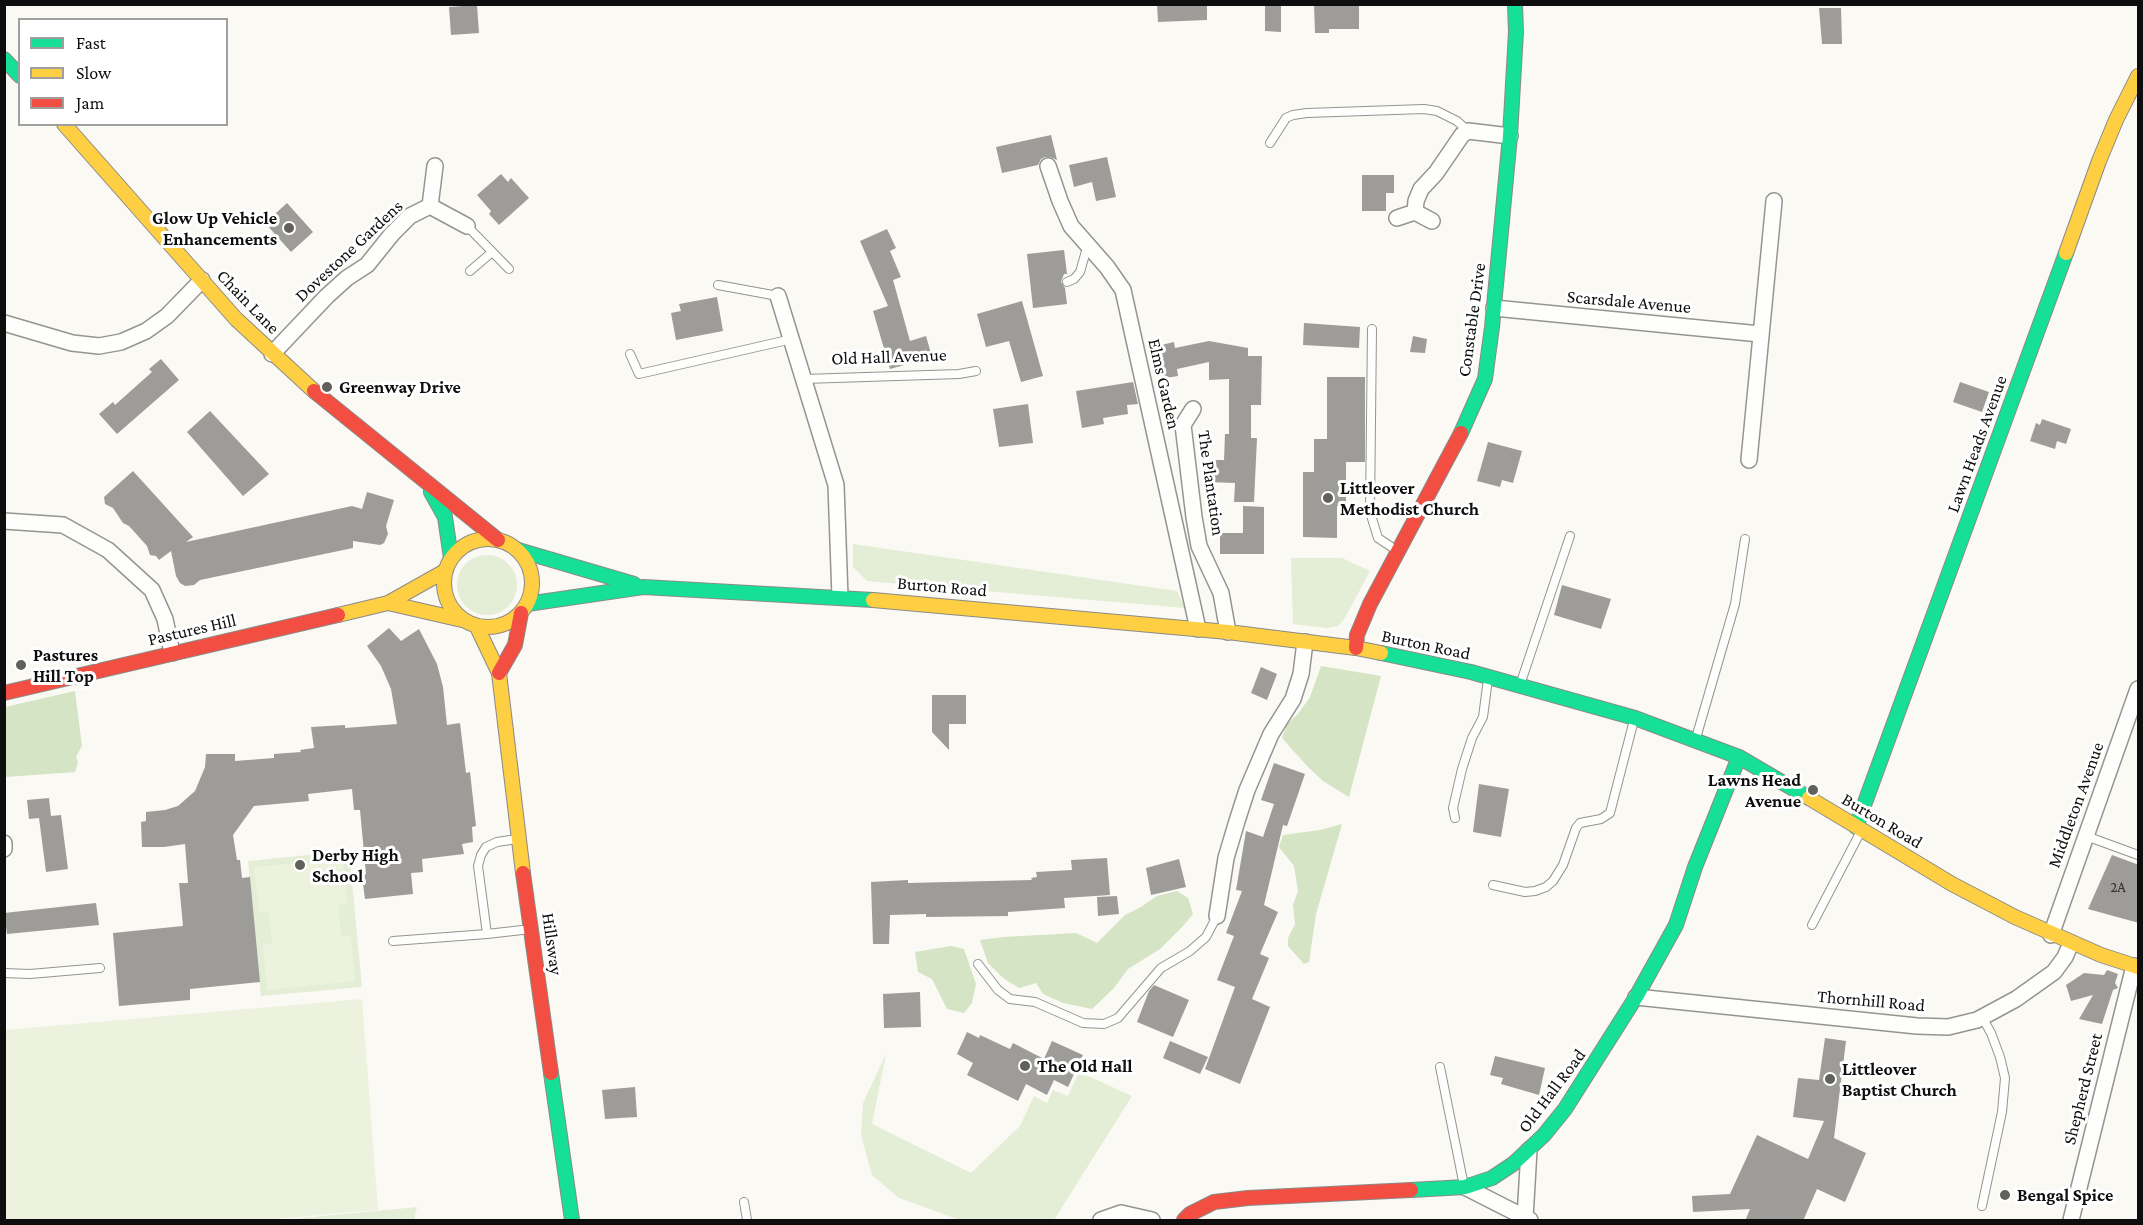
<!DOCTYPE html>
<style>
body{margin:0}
#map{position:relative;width:2143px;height:1225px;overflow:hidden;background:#faf9f3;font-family:"Crimson Pro",serif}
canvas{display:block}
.frame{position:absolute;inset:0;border:6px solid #0e0e0e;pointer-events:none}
.legend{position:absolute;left:18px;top:18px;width:210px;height:108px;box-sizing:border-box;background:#fff;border:2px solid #9f9f9f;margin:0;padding:8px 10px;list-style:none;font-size:18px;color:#0e0e0e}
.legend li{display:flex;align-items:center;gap:12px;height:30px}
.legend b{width:30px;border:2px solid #9f9f9f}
</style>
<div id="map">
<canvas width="2143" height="1225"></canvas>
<div class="frame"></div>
<ul class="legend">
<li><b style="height:8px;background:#16e098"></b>Fast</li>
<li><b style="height:8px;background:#ffcf43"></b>Slow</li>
<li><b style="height:8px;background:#f24e42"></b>Jam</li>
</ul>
</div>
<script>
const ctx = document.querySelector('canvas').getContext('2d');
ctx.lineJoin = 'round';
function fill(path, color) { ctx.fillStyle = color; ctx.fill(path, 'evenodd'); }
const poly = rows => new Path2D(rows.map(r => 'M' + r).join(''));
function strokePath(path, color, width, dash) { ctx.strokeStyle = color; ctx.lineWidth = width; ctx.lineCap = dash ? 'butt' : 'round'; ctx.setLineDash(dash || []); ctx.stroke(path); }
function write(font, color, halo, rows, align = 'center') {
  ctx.font = font + ' "Crimson Pro",serif'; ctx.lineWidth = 6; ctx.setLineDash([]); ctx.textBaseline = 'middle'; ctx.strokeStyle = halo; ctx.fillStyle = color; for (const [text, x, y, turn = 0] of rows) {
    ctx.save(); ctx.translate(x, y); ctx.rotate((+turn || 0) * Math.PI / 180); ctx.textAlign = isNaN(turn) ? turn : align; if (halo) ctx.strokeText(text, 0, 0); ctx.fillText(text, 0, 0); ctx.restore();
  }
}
fill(poly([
 [853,544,1177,591,1185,608,867,581,853,567],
 '457 585a30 30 0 1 1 60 0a30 30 0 1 1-60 0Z',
 [1291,558,1342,558,1370,571,1345,618,1338,626,1327,628,1293,624],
 [349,851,362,987,261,996,248,861],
 [886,1054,872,1124,971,1173,1020,1126,1034,1096,1047,1103,1053,1090,1068,1096,1079,1072,1132,1096,1054,1220,960,1220,899,1198,872,1175,861,1135,863,1103],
 [417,1207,414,1220,282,1220]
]), '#e4edd6');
fill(poly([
 [1321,666,1381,676,1349,797,1323,781,1307,766,1282,738,1287,724,1298,714,1310,697],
 [75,691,82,746,76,757,78,762,75,772,5,777,5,707],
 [1342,824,1316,914,1309,962,1304,964,1288,946,1288,938,1295,924,1293,905,1298,891,1294,866,1279,847,1283,835,1320,830],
 [1177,891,1188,898,1193,914,1183,926,1160,949,1128,969,1114,988,1092,1009,1063,1003,1043,994,1036,983,1019,988,1003,978,988,963,980,940,1003,937,1076,933,1097,943,1125,915,1141,907,1157,896],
 [951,946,964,949,976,984,972,1003,964,1013,947,1009,932,979,918,972,915,952]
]), '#d5e4c5');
fill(poly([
 [343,859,347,904,338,905,341,937,351,936,355,981,267,990,263,945,272,944,269,911,259,912,254,867],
 [362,999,378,1210,265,1220,5,1220,5,1030]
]), '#edf2df');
fill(poly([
 [1157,4,1207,4,1207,20,1158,22],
 [1265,4,1281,4,1281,32,1265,31],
 [1314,4,1359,4,1359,29,1329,29,1329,33,1315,33],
 [477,5,479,33,451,35,449,7],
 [1819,8,1841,8,1842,44,1822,44],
 [1051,135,1057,160,1050,157,1045,157,1041,159,1038,165,1002,173,996,147],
 [1107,157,1116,197,1096,201,1092,182,1074,187,1069,165],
 [501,174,508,182,511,178,529,198,499,225,489,214,491,211,477,195],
 [1362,175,1394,175,1394,193,1386,193,1386,211,1362,211],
 [287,203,313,232,291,252,265,223],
 [887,229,896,248,890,251,901,277,893,280,910,341,926,336,932,357,890,369,873,311,888,306,860,241],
 [1064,250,1067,274,1064,274,1061,282,1065,288,1067,304,1033,308,1027,254],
 [717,297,723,331,676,340,671,313,681,311,679,304],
 [1022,301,1043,376,1021,382,1009,341,986,347,977,314],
 [1304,323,1360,327,1359,348,1303,345],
 [1413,336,1427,339,1425,353,1410,352],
 [1209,341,1248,348,1248,356,1262,356,1261,405,1251,405,1251,438,1257,438,1254,502,1234,502,1235,483,1208,482,1208,460,1224,460,1225,434,1229,434,1229,379,1209,380,1209,362,1177,369,1178,376,1160,379,1153,347,1174,342,1175,348],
 [161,359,179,380,117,434,99,414,113,402,115,405,152,372,149,369],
 [1327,377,1365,377,1365,462,1346,462,1346,506,1337,506,1337,538,1303,537,1303,472,1314,472,1314,439,1327,439],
 [1133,382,1138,404,1127,405,1128,414,1103,418,1104,424,1082,428,1076,391],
 [1960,382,1989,392,1982,412,1953,402],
 [1028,404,1033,443,999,447,993,409],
 [210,411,269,474,243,496,187,432],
 [2042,419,2071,429,2066,444,2057,441,2055,449,2030,441,2036,423,2040,425],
 [1488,442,1522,451,1513,483,1502,480,1500,487,1477,481],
 [133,471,193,537,186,542,352,506,362,509,367,492,394,500,386,526,388,534,384,543,380,545,353,541,353,548,200,580,194,585,185,586,180,583,176,576,171,551,159,560,156,556,150,555,147,546,129,526,123,523,113,508,105,504,104,497],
 [1243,506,1264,507,1264,554,1220,554,1220,533,1243,533],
 [1562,585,1611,599,1601,629,1554,615],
 [389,628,401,641,419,629,437,664,443,687,447,725,460,723,466,773,470,772,476,826,472,827,473,842,462,844,464,854,422,859,423,872,411,873,413,894,365,899,362,876,366,874,360,810,354,810,352,789,308,794,309,801,254,806,233,835,237,860,240,860,242,878,250,877,260,982,190,989,190,1000,119,1006,113,933,183,926,179,883,188,883,185,844,164,847,142,847,141,822,146,821,146,812,165,810,178,806,195,791,205,767,206,754,235,754,235,761,274,758,274,754,301,752,300,750,314,748,311,727,345,725,345,728,397,724,391,689,381,666,367,646],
 [1261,667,1277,674,1267,700,1251,693],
 [932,695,966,695,966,724,949,724,949,750,932,732],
 [1274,763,1305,774,1287,826,1283,825,1264,905,1278,912,1260,954,1269,958,1252,999,1270,1007,1240,1084,1205,1069,1235,987,1217,980,1234,936,1226,933,1242,891,1236,890,1246,831,1263,837,1274,804,1261,800],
 [1479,784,1509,789,1501,837,1473,832],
 [49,798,51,816,61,815,68,869,46,872,39,818,29,819,27,800],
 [2112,855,2139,865,2139,923,2088,909],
 [1107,858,1110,895,1064,898,1065,908,1008,912,1008,916,926,917,926,914,890,915,889,944,873,944,871,882,908,880,908,883,1032,880,1031,878,1037,877,1036,872,1072,870,1071,860],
 [1179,859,1186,887,1151,895,1146,868],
 [1117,896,1119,914,1098,916,1097,897],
 [96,903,99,925,7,934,4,913],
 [2107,970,2118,974,2115,983,2118,988,2113,990,2102,1024,2079,1019,2093,995,2071,1001,2066,985,2084,973,2104,975],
 [1154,985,1189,1000,1173,1037,1137,1022,1149,991],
 [920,992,921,1027,884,1028,883,994],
 [967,1032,979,1038,980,1035,1010,1049,1013,1043,1044,1059,1052,1041,1083,1055,1068,1087,1054,1080,1047,1095,1026,1084,1018,1101,967,1075,973,1063,957,1054],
 [1825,1038,1846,1041,1834,1138,1866,1153,1845,1202,1817,1189,1803,1221,1745,1221,1750,1209,1693,1212,1692,1196,1730,1194,1757,1135,1808,1159,1824,1121,1793,1117,1798,1078,1819,1080],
 [1170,1041,1208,1057,1200,1074,1163,1058],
 [1495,1056,1545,1068,1539,1095,1501,1084,1503,1078,1490,1075],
 [635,1087,637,1117,605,1119,602,1090]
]), '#9e9c98');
const lane = poly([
 [1270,143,1286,118,1293,115,1307,113,1424,109,1437,111,1457,121,1468,131],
 [467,226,509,269],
 [470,271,491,253],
 [1067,282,1074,279,1080,272,1088,244],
 [718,285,778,296],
 [1372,329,1370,512,1378,538,1396,550],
 [630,354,639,374,792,339],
 [804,379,959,374,976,371],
 [1520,685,1570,536],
 [1696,738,1735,604,1745,539],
 [1455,818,1453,808,1462,769,1472,738,1483,717,1488,679],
 [2086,836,2138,855],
 [517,839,497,842,486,847,481,855,478,866,487,934,531,929],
 [1493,885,1525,892,1535,891,1546,887,1553,881,1563,865,1576,828,1580,823,1601,819,1610,813,1634,720],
 [1812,925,1861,831],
 [393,941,487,934],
 [978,964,998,990,1010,999,1035,1002,1083,1023,1104,1024,1118,1018,1161,968,1190,951,1206,937,1217,916],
 [4,973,30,974,100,968],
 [1982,1017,1991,1033,2000,1057,2005,1078,2002,1112,1982,1206],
 [1440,1067,1464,1186],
 [744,1202,747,1220]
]);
const street = poly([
 [1048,166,1060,201,1071,226,1107,267,1123,290,1198,629],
 [430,206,435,166],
 [1415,212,1416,201,1421,189,1436,173,1462,135,1468,131,1510,136],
 [1397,218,1415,212,1432,221],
 [778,296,836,485,840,597],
 [1494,308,1760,334],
 [4,323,72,343,99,346,121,342,146,331,167,316,202,280],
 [272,354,327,296,347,278,367,265,392,234,410,216,430,206,467,226],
 [1193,409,1183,425,1194,517,1199,546,1221,593,1228,632],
 [1749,460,1774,201],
 [4,521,63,525,108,550,152,590,165,619,172,653],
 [4,843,4,849],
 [1217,916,1226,858,1237,821,1247,790,1271,734,1293,699,1301,674,1305,642],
 [2051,935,2138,689],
 [1636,997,1917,1026,1948,1027,1977,1020,2016,999,2054,972,2065,957,2071,943],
 [1465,1187,1530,1220],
 [1525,1218,1529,1150],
 [1101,1220,1121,1213,1152,1220],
 [2071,1220,2134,966]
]);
const fast = poly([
 [4,59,20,76],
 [1461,433,1485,379,1492,327,1510,136,1516,32,1515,4],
 [431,492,445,517,451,558],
 [518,550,634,584],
 [527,604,643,587,873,600],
 [1381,653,1471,672,1635,718,1739,757,1809,798],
 [1856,827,2066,253],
 [551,1073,572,1220],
 [1411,1190,1465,1187,1492,1178,1513,1164,1544,1135,1565,1109,1636,997,1676,925,1695,867,1739,757]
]);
const slow = poly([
 [64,124,236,319,314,391],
 [2066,253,2099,161,2116,120,2138,76],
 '444 583a44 44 0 1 1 88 0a44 44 0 1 1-88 0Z',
 [873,600,1228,632,1356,648,1381,653],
 [388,603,462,620],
 [338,615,388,603,445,571],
 [477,627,499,673,523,873],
 [1809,798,1952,884,2015,917,2101,955,2138,967]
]);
const jam = poly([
 [314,391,498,540],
 [1356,648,1357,635,1370,604,1461,433],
 [499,673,515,645,521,613],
 [4,693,338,615],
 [523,873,551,1073],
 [1184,1220,1190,1214,1214,1202,1248,1198,1411,1190]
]);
strokePath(lane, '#949491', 10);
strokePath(street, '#949491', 18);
strokePath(fast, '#8b8a88', 16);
strokePath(slow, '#8b8a88', 16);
strokePath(jam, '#8b8a88', 16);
strokePath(lane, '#fefefd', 8);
strokePath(street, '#fefefd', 15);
strokePath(fast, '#16e098', 14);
strokePath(slow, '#ffcf43', 14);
strokePath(jam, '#f24e42', 14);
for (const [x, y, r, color] of [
 [289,228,6,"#61605e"],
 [327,387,6,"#61605e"],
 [1328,498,6,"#61605e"],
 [21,665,6,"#61605e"],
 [1813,790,6,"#61605e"],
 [300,865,6,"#61605e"],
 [1025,1066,6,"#61605e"],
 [1830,1079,6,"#61605e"],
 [2005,1195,6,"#61605e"]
]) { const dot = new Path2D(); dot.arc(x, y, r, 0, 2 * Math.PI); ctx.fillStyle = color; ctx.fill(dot); strokePath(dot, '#fff', 2); }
write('15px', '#323230', null, [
 ["2A",2118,887]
]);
write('bold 18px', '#0e0e0e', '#fff', [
 ["Glow Up Vehicle",277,218,"right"],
 ["Enhancements",277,239,"right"],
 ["Greenway Drive",339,387],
 ["Littleover",1340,488],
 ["Methodist Church",1340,509],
 ["Pastures",33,655],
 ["Hill Top",33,676],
 ["Lawns Head",1801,780,"right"],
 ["Avenue",1801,801,"right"],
 ["Derby High",312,855],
 ["School",312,876],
 ["The Old Hall",1037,1066],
 ["Littleover",1842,1069],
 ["Baptist Church",1842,1090],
 ["Bengal Spice",2017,1195]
], 'left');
write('18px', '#0e0e0e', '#fff', [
 ["Dovestone Gardens",349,251,-43],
 ["Chain Lane",248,302,46],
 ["Scarsdale Avenue",1629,302,5],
 ["Constable Drive",1472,320,-82],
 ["Old Hall Avenue",889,357,-2],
 ["Elms Garden",1164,384,77],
 ["Lawn Heads Avenue",1977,444,-70],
 ["The Plantation",1211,483,82],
 ["Burton Road",942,587,5],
 ["Pastures Hill",192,630,-13],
 ["Burton Road",1426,645,12],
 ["Middleton Avenue",2076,805,-70],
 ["Burton Road",1882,821,31],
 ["Hillsway",552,944,82],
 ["Thornhill Road",1871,1001,5],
 ["Shepherd Street",2083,1089,-76],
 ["Old Hall Road",1552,1091,-53]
]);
</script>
